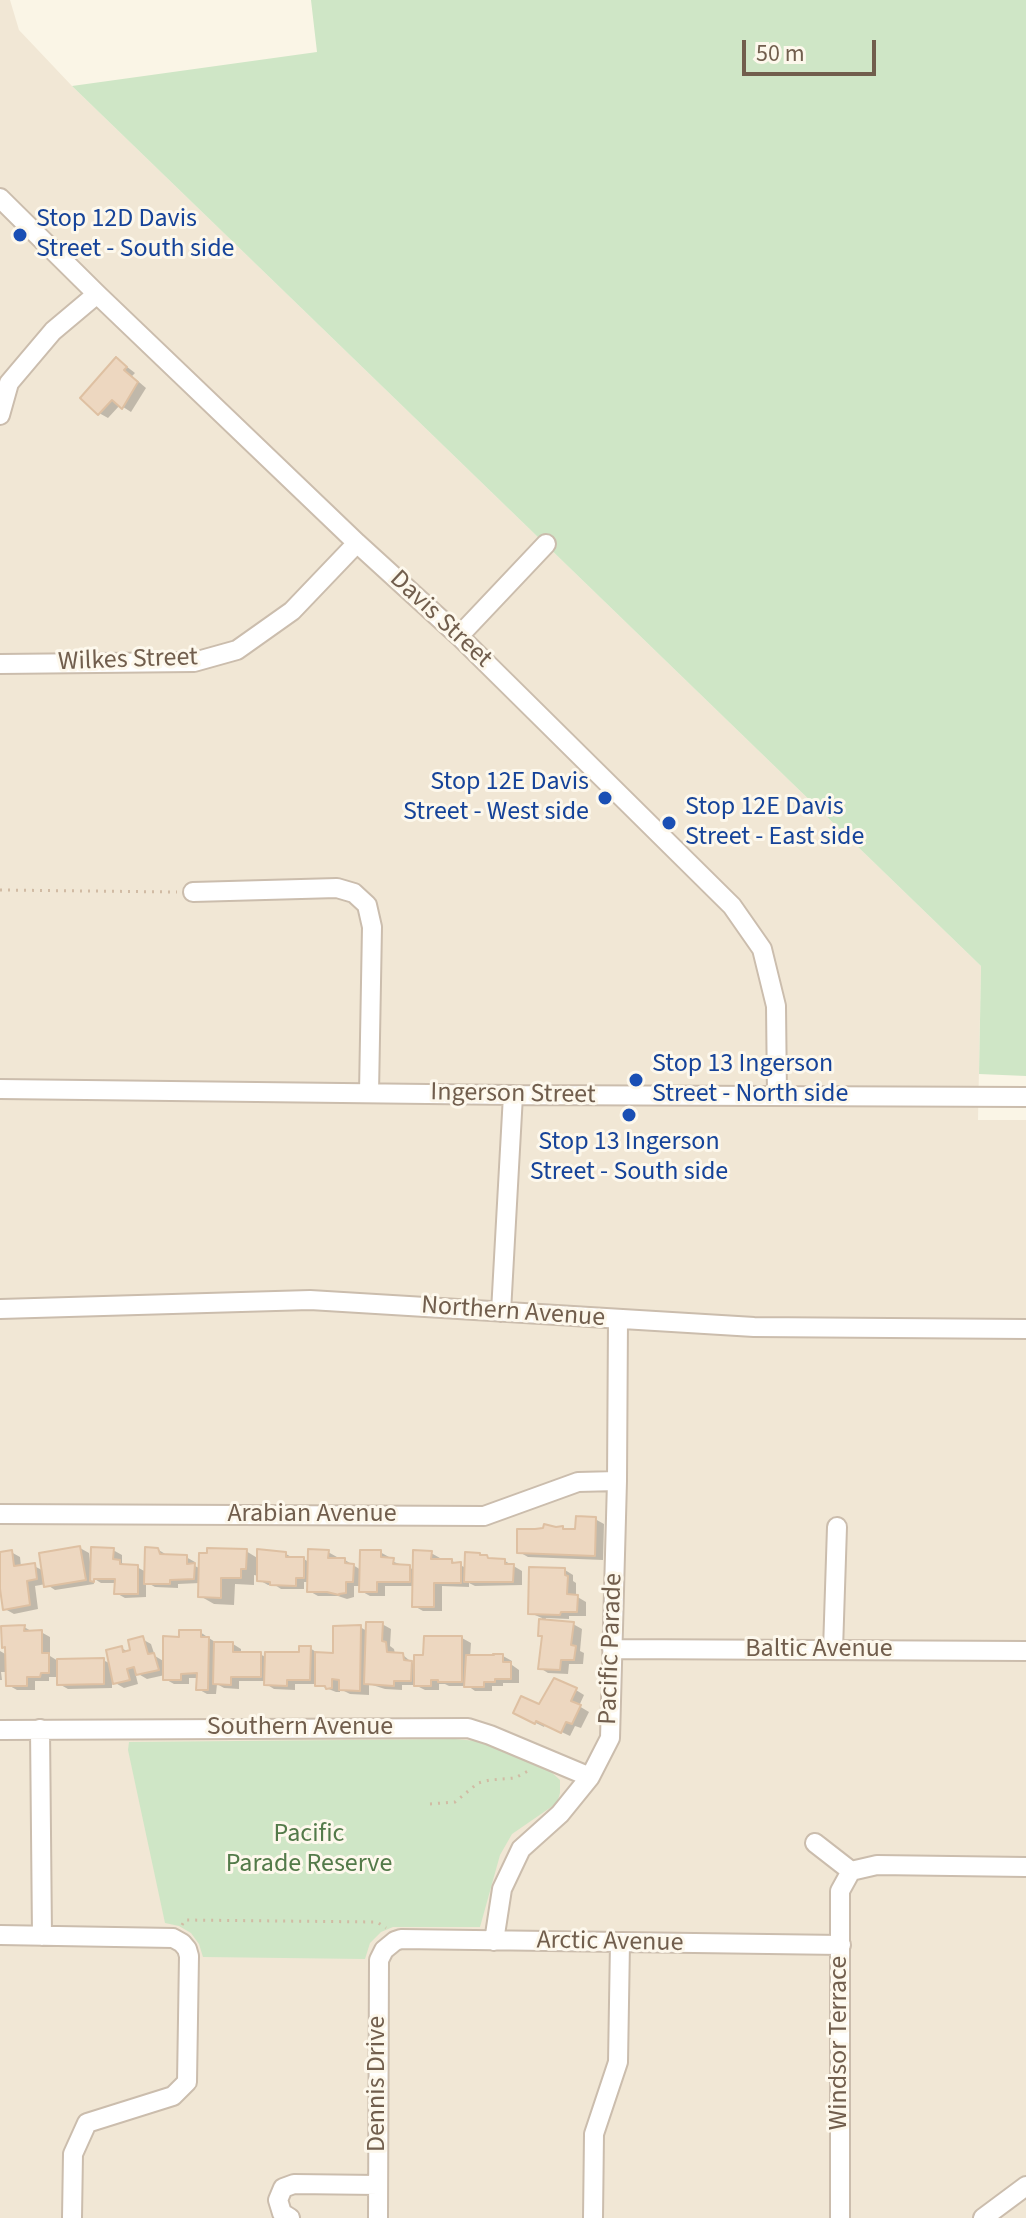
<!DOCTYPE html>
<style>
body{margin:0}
#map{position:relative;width:1026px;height:2218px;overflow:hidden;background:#faf5e6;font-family:"Source Sans 3",sans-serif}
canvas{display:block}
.scale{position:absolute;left:742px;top:40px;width:134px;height:36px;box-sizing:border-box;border:4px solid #715e4d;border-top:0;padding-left:10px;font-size:24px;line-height:28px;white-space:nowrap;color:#715e4d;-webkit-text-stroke:6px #fdf8ec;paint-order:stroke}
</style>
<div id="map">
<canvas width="1026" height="2218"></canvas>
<div class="scale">50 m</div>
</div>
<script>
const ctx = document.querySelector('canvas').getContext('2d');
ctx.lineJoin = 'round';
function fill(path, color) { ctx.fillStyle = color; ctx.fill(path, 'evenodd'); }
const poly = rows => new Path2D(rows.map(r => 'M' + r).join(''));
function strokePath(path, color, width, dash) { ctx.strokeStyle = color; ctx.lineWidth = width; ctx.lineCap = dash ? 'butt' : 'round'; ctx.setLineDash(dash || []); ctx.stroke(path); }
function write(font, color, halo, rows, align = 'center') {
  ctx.font = font + ' "Source Sans 3",sans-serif'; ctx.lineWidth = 6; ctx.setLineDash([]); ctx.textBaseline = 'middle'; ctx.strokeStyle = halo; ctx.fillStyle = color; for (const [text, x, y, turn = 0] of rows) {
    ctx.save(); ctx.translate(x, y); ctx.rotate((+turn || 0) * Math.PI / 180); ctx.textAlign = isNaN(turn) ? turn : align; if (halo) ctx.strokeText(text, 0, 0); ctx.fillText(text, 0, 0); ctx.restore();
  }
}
fill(poly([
 [0,0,10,0,19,30,72,86,981,966,978,1120,1026,1120,1026,2218,0,2218]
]), '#f1e7d5');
fill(poly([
 [311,0,1026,0,1026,1076,979,1074,981,966,72,86,317,52],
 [455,1739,488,1742,549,1770,560,1780,560,1793,557,1803,512,1834,500,1855,480,1927,393,1927,381,1932,370,1943,365,1959,203,1957,199,1944,191,1933,179,1926,165,1923,128,1750,129,1742]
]), '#cfe6c6');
fill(poly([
 [117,359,135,373,132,376,146,388,131,412,120,405,108,418,99,413],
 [595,1519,604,1524,603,1560,528,1557,519,1552,563,1528,568,1531,577,1531],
 [80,1548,89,1553,90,1562,113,1550,122,1555,122,1563,127,1566,137,1567,146,1572,157,1549,167,1555,186,1557,195,1562,195,1566,201,1569,246,1551,259,1559,286,1554,295,1559,304,1559,310,1563,328,1552,337,1557,337,1560,345,1560,361,1570,380,1552,389,1557,389,1560,415,1570,431,1553,440,1558,440,1561,452,1561,466,1568,483,1557,487,1557,493,1561,505,1561,522,1571,522,1585,475,1586,469,1583,469,1587,442,1586,442,1611,423,1611,414,1606,414,1586,385,1586,385,1596,370,1596,361,1591,361,1586,354,1586,354,1597,347,1599,338,1596,318,1596,309,1591,310,1582,304,1582,304,1589,281,1589,275,1585,268,1585,259,1580,259,1576,254,1575,254,1585,235,1584,234,1605,214,1604,200,1596,200,1583,178,1584,178,1588,155,1587,146,1582,146,1597,125,1598,116,1593,116,1583,101,1583,93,1578,94,1584,55,1590,46,1584,35,1586,38,1609,14,1614,5,1609,0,1589,0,1554,11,1552,20,1557,21,1567,34,1566,44,1571],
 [565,1570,573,1575,573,1581,576,1583,576,1596,586,1602,586,1616,569,1616,569,1619,546,1618,545,1622,573,1624,582,1629,580,1651,584,1653,583,1664,569,1664,568,1674,548,1673,540,1668,544,1637,540,1635,542,1618,530,1613],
 [382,1624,391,1629,390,1646,394,1649,395,1654,403,1655,416,1666,425,1657,462,1638,471,1643,470,1657,503,1656,512,1661,512,1665,519,1670,519,1683,503,1683,503,1686,492,1686,492,1691,475,1691,468,1686,449,1686,445,1684,439,1684,439,1690,425,1690,415,1685,402,1685,402,1690,385,1689,369,1684,369,1695,350,1694,340,1689,340,1692,336,1692,316,1684,295,1684,295,1690,274,1689,266,1684,266,1681,239,1681,239,1689,224,1688,217,1684,216,1694,207,1694,198,1689,199,1678,189,1678,189,1684,174,1684,165,1679,165,1675,147,1679,135,1672,138,1684,124,1688,112,1681,112,1688,68,1689,59,1684,59,1677,49,1677,49,1681,35,1681,35,1690,17,1690,8,1685,7,1672,1,1672,2,1680,0,1680,0,1651,7,1655,7,1648,4,1646,24,1627,33,1632,41,1632,50,1637,50,1656,58,1661,103,1660,111,1664,121,1648,129,1652,142,1639,151,1644,155,1656,165,1662,181,1639,200,1632,218,1644,233,1644,241,1649,241,1654,260,1654,267,1658,300,1654,310,1648,319,1654,335,1655,360,1627,367,1631],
 [576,1690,584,1695,579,1706,589,1712,581,1728,575,1726,570,1736,545,1724,544,1727,524,1717]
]), '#0003');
const building = poly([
 [116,357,127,367,124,370,138,382,122,409,112,400,98,415,80,398,116,357],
 [576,1516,596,1517,595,1556,517,1553,517,1529,535,1529,543,1528,544,1524,556,1527,563,1526,563,1529,575,1529,576,1516],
 [80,1546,86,1580,44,1587,39,1553,80,1546],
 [91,1547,114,1548,113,1559,120,1560,120,1564,138,1565,138,1594,114,1594,115,1579,94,1579,94,1582,90,1581,91,1547],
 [145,1547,158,1548,160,1554,187,1555,187,1564,195,1563,194,1579,170,1580,170,1584,144,1584,145,1547],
 [207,1548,247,1549,246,1569,241,1569,241,1578,221,1578,221,1598,198,1597,199,1553,207,1553,207,1548],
 [257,1549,286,1552,286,1557,304,1557,304,1578,296,1578,296,1586,270,1585,270,1582,257,1581,257,1549],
 [308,1549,329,1550,328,1558,345,1558,345,1563,354,1564,353,1582,346,1582,346,1593,339,1594,339,1595,327,1592,307,1592,308,1549],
 [12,1550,14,1566,35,1563,37,1579,27,1581,30,1605,3,1610,0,1589,0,1552,12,1550],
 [360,1550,381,1550,381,1557,394,1558,393,1564,410,1565,410,1582,377,1582,377,1592,359,1592,360,1550],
 [413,1550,432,1551,431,1559,452,1559,452,1563,461,1562,461,1583,434,1583,434,1607,412,1607,413,1550],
 [465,1552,480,1553,480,1555,487,1555,488,1558,505,1559,505,1564,514,1564,513,1582,464,1582,465,1552],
 [529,1567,565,1568,565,1575,568,1576,567,1594,578,1595,577,1612,561,1612,560,1615,528,1614,529,1567],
 [539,1619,574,1622,571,1645,576,1646,574,1660,561,1660,560,1670,538,1669,542,1636,538,1636,539,1619],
 [366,1622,383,1622,382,1641,386,1642,387,1652,403,1653,404,1660,412,1661,411,1681,394,1681,394,1686,364,1684,366,1622],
 [25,1625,24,1631,42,1630,42,1653,49,1653,49,1673,41,1673,40,1677,27,1677,27,1686,6,1686,5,1647,2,1648,1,1626,25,1625],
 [361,1625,360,1691,339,1690,339,1680,332,1679,332,1688,326,1689,325,1686,315,1686,315,1652,333,1653,333,1626,361,1625],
 [179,1630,201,1630,201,1637,209,1637,208,1690,196,1690,197,1673,181,1674,181,1680,163,1680,163,1636,179,1637,179,1630],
 [143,1636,148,1654,154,1653,159,1670,136,1675,134,1667,127,1669,130,1680,113,1684,106,1650,122,1646,123,1652,130,1650,128,1640,143,1636],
 [424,1636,462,1636,462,1682,438,1682,438,1680,431,1680,431,1686,414,1686,414,1655,423,1655,424,1636],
 [214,1642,233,1642,233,1652,261,1652,261,1677,231,1677,231,1685,213,1684,214,1642],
 [299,1646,311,1646,310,1680,287,1680,287,1686,264,1685,265,1652,299,1652,299,1646],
 [493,1654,503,1654,503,1662,511,1662,511,1679,495,1679,495,1682,484,1682,484,1687,464,1687,466,1655,494,1655,493,1654],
 [104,1658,104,1684,57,1685,57,1659,104,1658],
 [554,1678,577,1688,571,1701,581,1705,572,1724,566,1722,561,1733,536,1721,535,1724,513,1713,521,1696,539,1704,554,1678]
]);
fill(building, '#edd7c0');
strokePath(building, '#dec0a2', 2);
const street = poly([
 [0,198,97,294,357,543,459,636,732,906,762,949,776,1006,777,1096],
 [0,415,9,383,53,331,97,294],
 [459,636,546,544],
 [0,664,194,662,237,650,292,611,357,543],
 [193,892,337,888,354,893,367,905,372,927,369,1093],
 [0,1089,513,1095,1026,1097],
 [0,1309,310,1300,754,1327,1026,1329],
 [501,1312,513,1095],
 [0,1514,484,1516,578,1482,617,1481],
 [612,1649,1026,1651],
 [833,1650,837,1527],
 [40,1729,42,1936],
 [0,1730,468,1728,490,1735,590,1777],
 [815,1843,851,1871],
 [851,1871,877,1865,1026,1867],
 [0,1935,173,1938,182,1943,187,1949,189,1956,187,2082,173,2096,87,2123,73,2154,72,2218],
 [494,1941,502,1889,521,1849,560,1814,590,1777,610,1738,617,1481,618,1319],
 [290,2218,282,2213,278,2200,283,2188,294,2184,378,2185],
 [378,2218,379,1960,384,1950,395,1941,401,1939,841,1945],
 [593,2218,594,2134,618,2062,620,1943],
 [840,2218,840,1891,851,1871],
 [983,2218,1026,2186]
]);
strokePath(street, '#cbbdad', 22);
strokePath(poly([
 [0,890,177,892],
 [430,1804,455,1802,478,1783,490,1780,515,1778,528,1771],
 [182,1925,185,1920,377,1922,386,1928]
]), '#d1bba4', 3, [2, 6]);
strokePath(street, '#fff', 18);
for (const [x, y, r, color] of [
 [20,235,8,"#1a4fb4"],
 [605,798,8,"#1a4fb4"],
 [669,823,8,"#1a4fb4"],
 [636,1080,8,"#1a4fb4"],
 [629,1115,8,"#1a4fb4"]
]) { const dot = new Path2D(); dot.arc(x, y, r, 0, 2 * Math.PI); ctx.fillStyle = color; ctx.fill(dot); strokePath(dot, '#fdf8ec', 3); }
write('26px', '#164399', '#fdf8ec', [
 ["Stop 12D Davis",36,220],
 ["Street - South side",36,250],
 ["Stop 12E Davis",589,783,"right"],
 ["Street - West side",589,813,"right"],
 ["Stop 12E Davis",685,808],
 ["Street - East side",685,838],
 ["Stop 13 Ingerson",652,1065],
 ["Street - North side",652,1095],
 ["Stop 13 Ingerson",629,1143,"center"],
 ["Street - South side",629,1173,"center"]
], 'left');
write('26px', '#715e4d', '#fdf8ec', [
 ["Davis Street",440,620,43],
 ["Wilkes Street",128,661,-2],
 ["Ingerson Street",513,1095,1],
 ["Northern Avenue",513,1313,4],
 ["Arabian Avenue",312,1515],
 ["Pacific Parade",612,1649,-88],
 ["Baltic Avenue",819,1650],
 ["Southern Avenue",300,1728],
 ["Arctic Avenue",610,1943,1],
 ["Windsor Terrace",840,2043,-90],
 ["Dennis Drive",378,2084,-90]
]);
write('26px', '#537a49', '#fdf8ec', [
 ["Pacific",309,1835],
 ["Parade Reserve",309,1865]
]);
</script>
